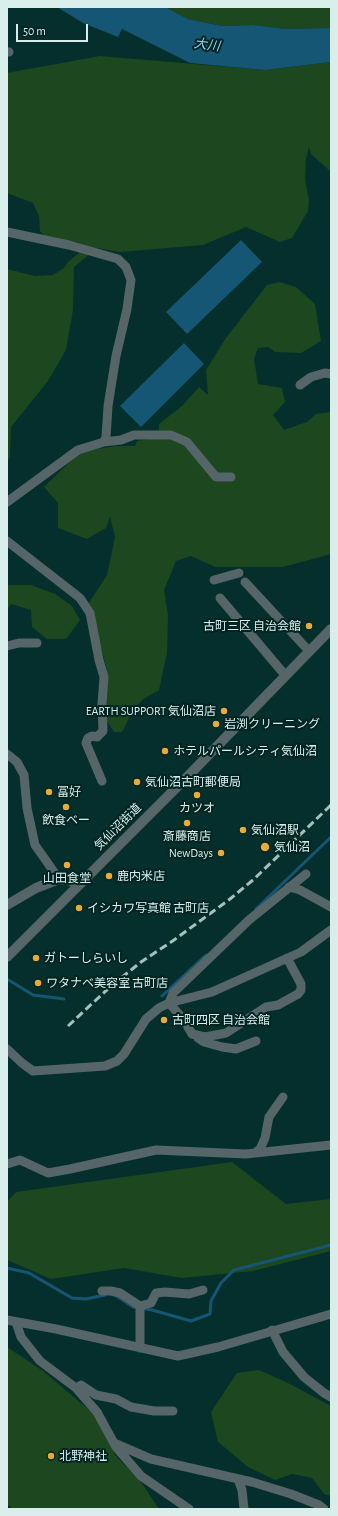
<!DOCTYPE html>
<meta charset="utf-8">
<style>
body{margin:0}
#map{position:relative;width:338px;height:1516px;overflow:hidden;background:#052f2c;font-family:"Alegreya Sans",sans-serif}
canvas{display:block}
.frame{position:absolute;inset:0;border:8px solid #d9eeeb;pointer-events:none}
.scale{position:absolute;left:16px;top:24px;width:72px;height:18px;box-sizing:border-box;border:2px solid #d9eeeb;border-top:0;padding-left:5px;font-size:12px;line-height:14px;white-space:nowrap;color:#d9eeeb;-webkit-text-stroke:3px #002522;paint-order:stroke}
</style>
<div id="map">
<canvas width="338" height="1516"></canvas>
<div class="frame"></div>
<div class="scale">50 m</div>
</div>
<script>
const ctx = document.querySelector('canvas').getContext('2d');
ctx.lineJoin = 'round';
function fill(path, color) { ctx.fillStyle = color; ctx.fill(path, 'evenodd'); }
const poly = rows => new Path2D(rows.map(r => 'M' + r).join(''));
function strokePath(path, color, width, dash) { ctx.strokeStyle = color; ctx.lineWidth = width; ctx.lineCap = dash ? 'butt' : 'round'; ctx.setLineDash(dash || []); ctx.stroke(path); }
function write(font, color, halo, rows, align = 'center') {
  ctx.font = font + ' "Alegreya Sans","Noto Sans JP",sans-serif'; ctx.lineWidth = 4; ctx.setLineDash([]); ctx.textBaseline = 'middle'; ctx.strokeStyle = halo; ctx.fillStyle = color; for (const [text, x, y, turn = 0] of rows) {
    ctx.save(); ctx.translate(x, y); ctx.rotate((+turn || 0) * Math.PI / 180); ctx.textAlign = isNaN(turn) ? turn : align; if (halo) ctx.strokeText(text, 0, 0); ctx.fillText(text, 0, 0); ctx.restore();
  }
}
fill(poly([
 [165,7,331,7,331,28,286,29,253,25,222,26,188,19],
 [100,56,265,70,331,62,331,172,311,154,309,147,306,159,305,179,309,200,308,211,292,238,280,242,246,227,203,245,120,252,97,248,74,267,73,310,66,350,48,381,11,427,10,458,7,462,7,269,35,276,53,275,64,268,68,262,84,249,80,243,45,237,40,231,39,216,33,203,7,193,7,73],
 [279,282,296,287,315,304,321,341,301,353,275,352,268,347,258,348,254,359,258,384,282,388,285,402,273,415,284,430,307,422,316,414,331,412,331,554,283,567,215,567,191,556,176,561,164,590,168,615,167,653,159,690,142,700,130,716,122,732,114,732,106,720,107,670,89,603,107,575,115,537,110,517,106,528,87,539,58,528,58,503,44,487,80,452,115,446,135,446,137,441,161,437,180,440,217,481,224,478,216,477,187,442,171,435,159,435,159,424,182,406,199,387,208,395,206,370,226,338,267,285],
 [7,585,31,585,55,594,72,606,80,620,66,639,47,639,32,627,31,610,11,604,7,610],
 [232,1162,286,1204,331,1199,331,1251,253,1271,182,1278,124,1268,51,1279,7,1260,7,1202,16,1192],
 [7,1347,43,1371,94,1414,115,1455,141,1482,159,1509,13,1509,7,1504],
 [259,1370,288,1383,331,1406,331,1496,324,1494,312,1478,292,1474,275,1480,248,1467,218,1442,211,1412,237,1373]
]), '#1c471f');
fill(poly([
 [57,7,165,7,188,19,222,26,253,25,286,29,331,28,331,62,265,70,190,63,122,29,118,37,83,23],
 [241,240,262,262,187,334,166,312],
 [184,343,204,364,141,427,120,406]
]), '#155674');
strokePath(poly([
 [256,909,331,837],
 [7,979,33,995,64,999],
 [162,996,206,955],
 [7,1268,29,1273,72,1298,86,1299,105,1295],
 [115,1295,133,1307,152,1310,191,1321,210,1314,211,1301,221,1283,234,1270,331,1245]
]), '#155674', 3);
strokePath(poly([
 [7,52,9,52],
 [7,232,69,245,118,259,126,267,131,280,127,309,116,356,108,406,106,437,104,442,78,450,7,502],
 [300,385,311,377,325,373,331,374],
 [104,442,121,440,134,435,171,435,187,442,216,477,231,477],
 [7,541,80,598,90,613,99,660,104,677,102,704,103,731,97,737,92,736,88,738,86,743,102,781],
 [214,580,239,573],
 [245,582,309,651],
 [220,598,285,675],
 [7,646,19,643,37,643],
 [7,754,17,762,24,775,27,808,35,845,59,879],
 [289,887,300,890,331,907],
 [287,958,301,984,301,990,298,994,278,1005,266,1007,226,1033,205,1037,192,1034,184,1020,169,1003,173,993,249,920,306,874],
 [198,1038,204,1042,222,1047,236,1049,256,1041],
 [7,1049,22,1063,33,1071,105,1066,117,1061,124,1054,146,1019,159,1008,169,1003,212,992,301,952,331,930],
 [255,1153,331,1145],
 [7,1164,20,1160,48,1173,70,1169,156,1150,246,1154,255,1153,260,1149,265,1138,269,1117,283,1097],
 [102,1291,111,1291,120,1293,140,1306,140,1348],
 [140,1306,151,1303,156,1293,165,1292,189,1294,203,1290],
 [7,1320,56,1329,178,1356,218,1347,331,1314],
 [16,1322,21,1337,40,1361,76,1388,97,1412,116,1447,141,1476,189,1509],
 [272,1330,283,1352,304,1377,324,1393,331,1397],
 [76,1388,81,1385,96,1395,116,1399,131,1407,154,1411,173,1411],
 [114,1443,151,1459,252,1482,291,1494,319,1505,324,1509],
 [238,1479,242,1490,244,1509]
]), '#556568', 9);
strokePath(poly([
 [7,905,36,888,59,879,68,880,79,884],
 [7,957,190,774,331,629]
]), '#556568', 10);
strokePath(poly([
 [68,1026,111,986,141,962,174,940,230,899,253,880,331,805]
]), '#a5c0bd', 3, [8, 4]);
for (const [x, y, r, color] of [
 [309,626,4,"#e8ab37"],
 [224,711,4,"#e8ab37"],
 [216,724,4,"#e8ab37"],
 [165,751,4,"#e8ab37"],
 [137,782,4,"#e8ab37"],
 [49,792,4,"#e8ab37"],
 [197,795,4,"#e8ab37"],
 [66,807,4,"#e8ab37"],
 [187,823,4,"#e8ab37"],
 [243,830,4,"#e8ab37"],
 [265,847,5,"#e8ab37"],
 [221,853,4,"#e8ab37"],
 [67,865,4,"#e8ab37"],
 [109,876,4,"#e8ab37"],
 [79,908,4,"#e8ab37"],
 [36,958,4,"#e8ab37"],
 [38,983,4,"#e8ab37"],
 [164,1020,4,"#e8ab37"],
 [51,1456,4,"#e8ab37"]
]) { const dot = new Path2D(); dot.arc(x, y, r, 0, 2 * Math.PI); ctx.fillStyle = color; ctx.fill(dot); strokePath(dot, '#002522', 1.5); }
write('12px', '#d9eeeb', '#002522', [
 ["古町三区 自治会館",301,626,"right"],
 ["EARTH SUPPORT 気仙沼店",216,711,"right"],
 ["岩渕クリーニング",224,724],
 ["ホテルパールシティ気仙沼",173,751],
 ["気仙沼古町郵便局",145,782],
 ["冨好",57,792],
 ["カツオ",197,808,"center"],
 ["飲食ベー",66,820,"center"],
 ["気仙沼駅",251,830],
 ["斎藤商店",187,836,"center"],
 ["気仙沼",274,847],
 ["NewDays",213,853,"right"],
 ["鹿内米店",117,876],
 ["山田食堂",67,878,"center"],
 ["イシカワ写真館 古町店",87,908],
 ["ガトーしらいし",44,958],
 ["ワタナベ美容室 古町店",46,983],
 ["古町四区 自治会館",172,1020],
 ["北野神社",59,1456]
], 'left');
write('12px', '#d9eeeb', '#002522', [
 ["気仙沼街道",118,827,-45]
]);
write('italic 13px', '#97d3f4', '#002522', [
 ["大川",207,45,7]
]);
</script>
